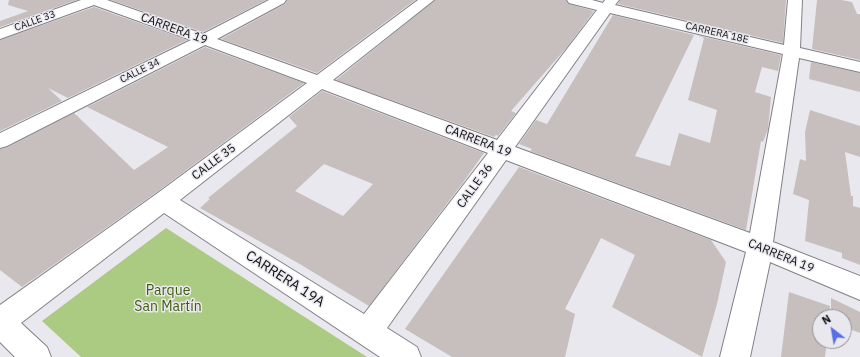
<!DOCTYPE html>
<meta charset="utf-8">
<style>
body{margin:0}
#map{position:relative;width:860px;height:357px;overflow:hidden;background:#eae8ef;font-family:"IBM Plex Sans",sans-serif}
canvas{display:block}
.north{position:absolute;left:812px;top:309px;width:40px;height:40px;box-sizing:border-box;background:#eae8ef;border:1px solid #939297;border-radius:50%;rotate:329deg;font-size:11px;font-weight:700;line-height:16px;text-align:center;color:#111012}
.north::after{content:'';display:block;margin:auto;width:14px;height:18px;background:#586fe5;clip-path:polygon(50% 0,100% 100%,50% 72%,0 100%)}
</style>
<div id="map">
<canvas width="860" height="357"></canvas>
<div class="north">N</div>
</div>
<script>
const ctx = document.querySelector('canvas').getContext('2d');
ctx.lineJoin = 'round';
function fill(path, color) { ctx.fillStyle = color; ctx.fill(path, 'evenodd'); }
const poly = rows => new Path2D(rows.map(r => 'M' + r).join(''));
function strokePath(path, color, width, dash) { ctx.strokeStyle = color; ctx.lineWidth = width; ctx.lineCap = dash ? 'butt' : 'round'; ctx.setLineDash(dash || []); ctx.stroke(path); }
function write(font, color, halo, rows, align = 'center') {
  ctx.font = font + ' "IBM Plex Sans",sans-serif'; ctx.lineWidth = 3; ctx.setLineDash([]); ctx.textBaseline = 'middle'; ctx.strokeStyle = halo; ctx.fillStyle = color; for (const [text, x, y, turn = 0] of rows) {
    ctx.save(); ctx.translate(x, y); ctx.rotate((+turn || 0) * Math.PI / 180); ctx.textAlign = isNaN(turn) ? turn : align; if (halo) ctx.strokeText(text, 0, 0); ctx.fillText(text, 0, 0); ctx.restore();
  }
}
fill(poly([
 [166,228,367,357,81,357,42,321]
]), '#aacb81');
fill(poly([
 [9,0,77,0,0,27,0,21,28,11,8,5],
 [111,0,266,0,203,32],
 [287,0,415,0,317,73,221,39,285,4],
 [435,0,566,0,569,4,594,11,568,46,511,111,516,113,498,136,496,135,494,137,336,80],
 [620,0,786,0,783,43,618,4],
 [817,0,841,0,852,2,857,14,860,14,860,60,812,49],
 [94,7,187,40,68,98,48,88,62,101,0,131,0,40],
 [613,15,694,35,635,156,670,166,679,133,710,143,717,110,688,100,704,38,696,35,781,55,778,71,762,67,755,92,771,97,768,129,763,142,761,141,746,230,530,151,532,149,519,144,536,120,547,124],
 [205,47,304,83,154,194,22,287,0,270,0,149,8,147,74,113,134,170,168,147,87,107],
 [811,62,860,73,860,92,809,79],
 [322,91,484,153,462,184,369,306,298,263,200,208,210,199,208,198,297,126,289,117],
 [324,164,373,184,343,216,295,191],
 [810,110,860,126,860,157,845,152,851,196,853,196,853,206,860,208,860,265,842,258,842,253,805,241,809,200,793,194,800,159,806,161,805,132],
 [519,167,711,240,726,262,717,304,702,357,612,307,635,255,601,238,565,309,575,314,565,357,452,357,405,329],
 [789,292,830,306,829,317,820,317,820,341,827,341,825,357,781,357],
 [831,298,860,312,860,333,844,327,844,317,831,317]
]), '#c6bfbd');
const minor = poly([
 [81,0,107,0,203,34,269,0,286,0,284,3,217,39,317,75,418,0,434,0,333,80,497,140,597,10,569,3,567,0,592,0,603,3,605,0,619,0,615,5,784,45,788,0,802,0,800,48,860,62,860,72,799,58,773,242,860,276,860,300,770,262,750,357,720,357,746,252,506,160,387,328,417,347,421,357,380,357,164,213,21,323,47,347,51,357,15,357,0,342,0,305,155,195,307,83,205,45,7,146,0,148,0,133,191,40,94,5,0,39,0,29,81,0],
 [610,13,783,54,750,233,515,147,610,13],
 [322,89,488,153,364,314,180,200,322,89]
]);
strokePath(minor, '#828086', 2);
fill(minor, '#fff');
write('10px', '#111012', '#eae8ef', [
 ["CALLE 33",35,21,-20],
 ["CARRERA 18E",717,33,13],
 ["CALLE 34",140,71,-26]
]);
write('12px', '#111012', '#eae8ef', [
 ["CARRERA 19",174,29,20],
 ["CARRERA 19",478,141,21],
 ["CALLE 35",214,162,-37],
 ["CALLE 36",475,186,-54],
 ["CARRERA 19",781,256,22]
]);
write('14px', '#111012', '#eae8ef', [
 ["CARRERA 19A",285,279,33]
]);
write('14px', '#3f5c0a', '#eae8ef', [
 ["Parque",168,291],
 ["San Martín",168,307]
]);
</script>
